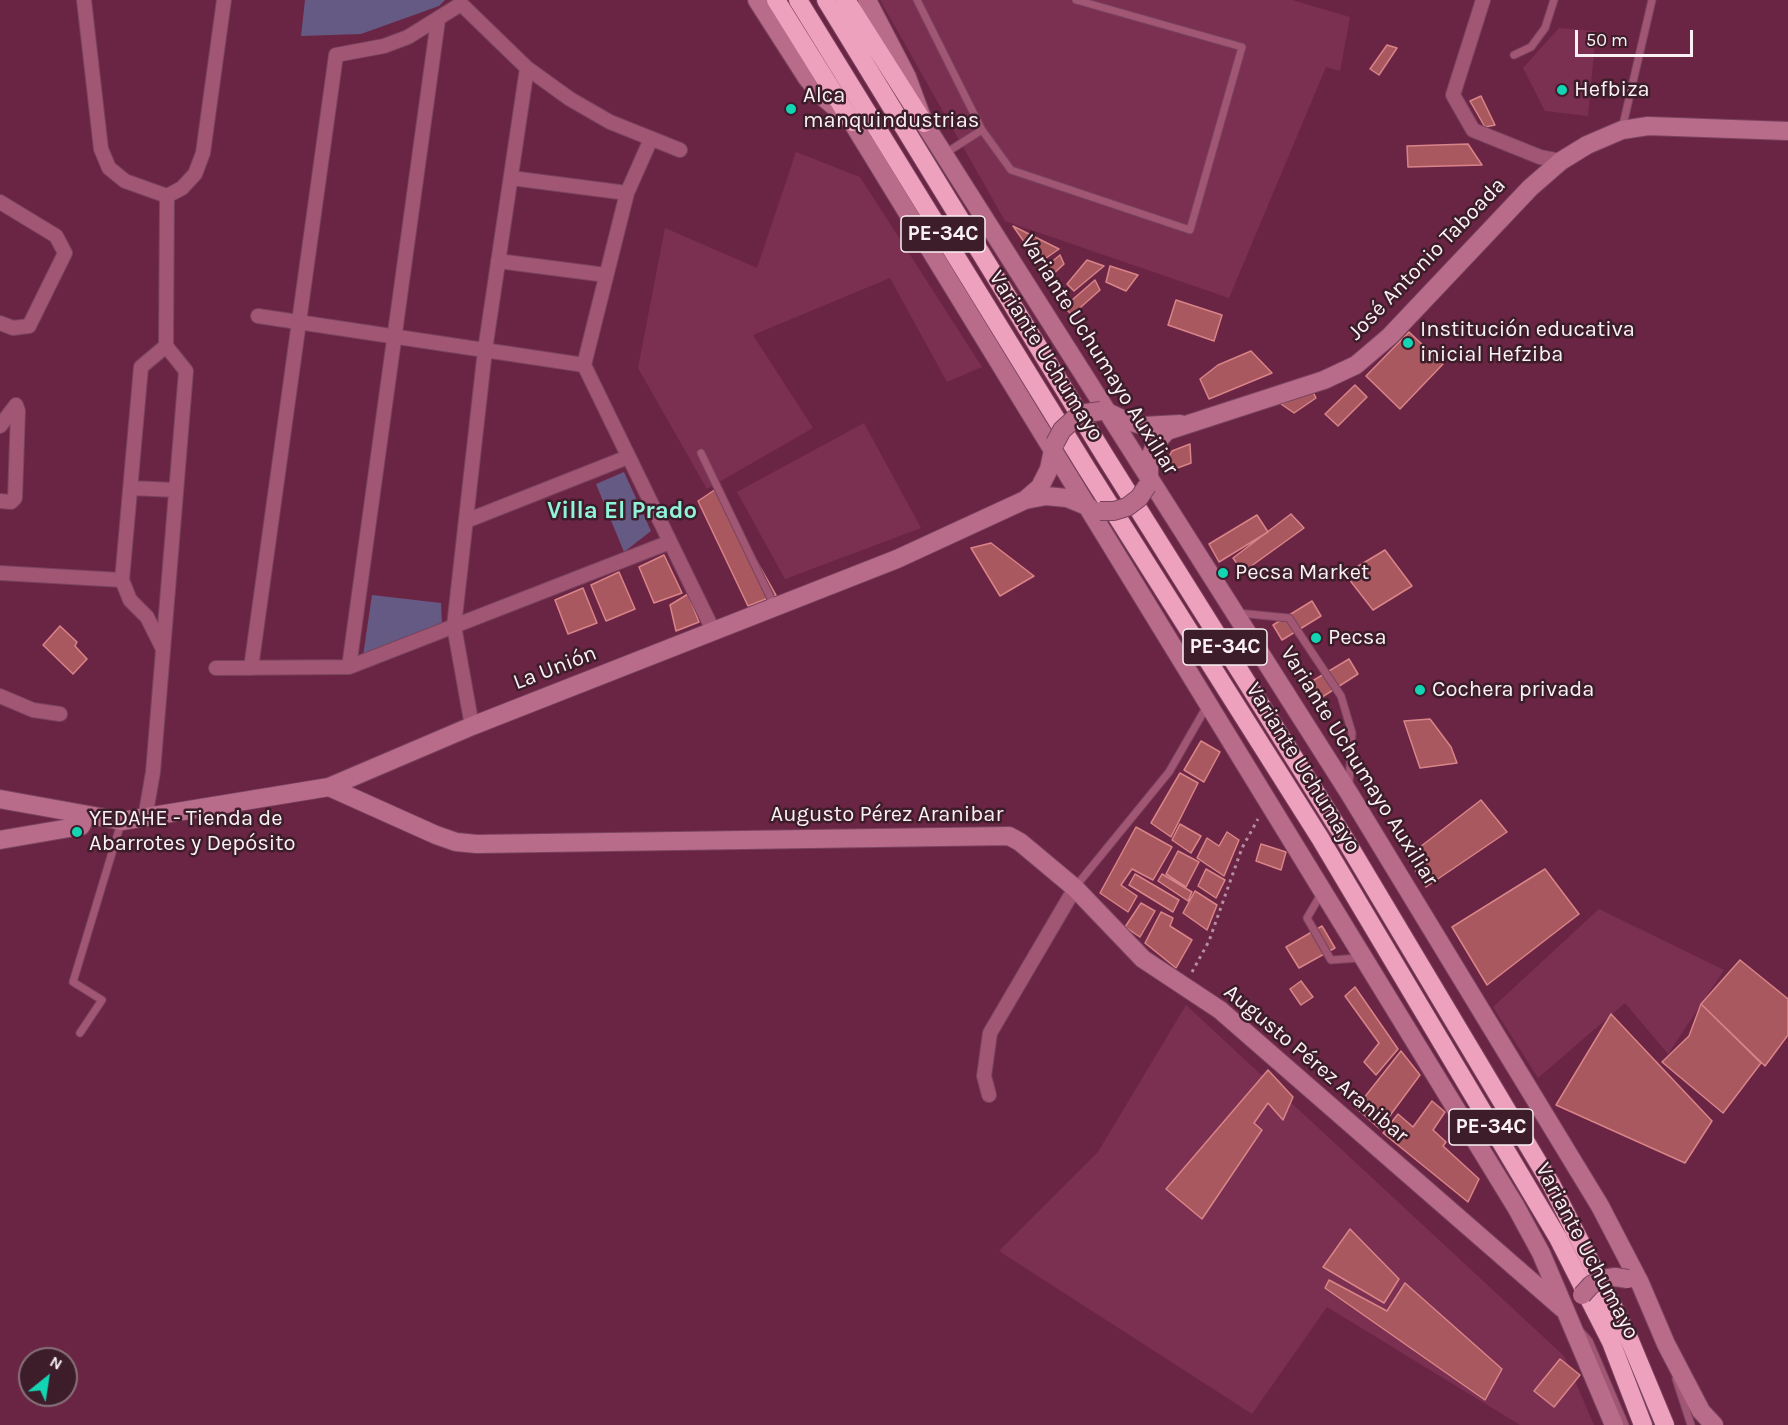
<!DOCTYPE html>
<meta charset="utf-8">
<style>
body{margin:0}
#map{position:relative;width:1788px;height:1425px;overflow:hidden;background:#6b2544;font-family:Karla,sans-serif}
canvas{display:block}
.north{position:absolute;left:18px;top:1347px;width:60px;height:60px;box-sizing:border-box;background:#3c1d29;border:2px solid #88727a;border-radius:50%;rotate:30deg;font-size:16px;font-weight:700;line-height:24px;text-align:center;color:#faf1f4}
.north::after{content:'';display:block;margin:auto;width:21px;height:27px;background:#13d5b4;clip-path:polygon(50% 0,100% 100%,50% 72%,0 100%)}
.scale{position:absolute;left:1575px;top:30px;width:118px;height:27px;box-sizing:border-box;border:3px solid #faf1f4;border-top:0;padding-left:8px;font-size:18px;line-height:21px;white-space:nowrap;color:#faf1f4;-webkit-text-stroke:4px #3c1d29;paint-order:stroke}
</style>
<div id="map">
<canvas width="1788" height="1425"></canvas>
<div class="north">N</div>
<div class="scale">50 m</div>
</div>
<script>
const ctx = document.querySelector('canvas').getContext('2d');
ctx.lineJoin = 'round';
function fill(path, color) { ctx.fillStyle = color; ctx.fill(path, 'evenodd'); }
const poly = rows => new Path2D(rows.map(r => 'M' + r).join(''));
function strokePath(path, color, width, dash) { ctx.strokeStyle = color; ctx.lineWidth = width; ctx.lineCap = dash ? 'butt' : 'round'; ctx.setLineDash(dash || []); ctx.stroke(path); }
function write(font, color, halo, rows, align = 'center') {
  ctx.font = font + ' Karla,sans-serif'; ctx.lineWidth = 5; ctx.setLineDash([]); ctx.textBaseline = 'middle'; ctx.strokeStyle = halo; ctx.fillStyle = color; for (const [text, x, y, turn = 0] of rows) {
    ctx.save(); ctx.translate(x, y); ctx.rotate((+turn || 0) * Math.PI / 180); ctx.textAlign = isNaN(turn) ? turn : align; if (halo) ctx.strokeText(text, 0, 0); ctx.fillText(text, 0, 0); ctx.restore();
  }
}
fill(poly([
 [880,0,1292,0,1350,17,1340,71,1326,67,1229,298,1005,221],
 [1559,28,1596,31,1588,116,1545,111,1523,68],
 [796,152,860,177,982,367,947,382,890,278,753,335,813,428,707,489,638,368,665,228,757,268],
 [864,423,921,528,785,579,737,492],
 [1599,909,1724,970,1668,1054,1625,1003,1538,1078,1493,1007],
 [1186,1005,1564,1356,1594,1425,1520,1425,1327,1307,1252,1414,999,1251,1098,1152]
]), '#7b3052');
fill(poly([
 [305,0,445,0,439,6,361,34,301,36],
 [624,472,651,531,624,552,596,484],
 [372,595,441,603,442,626,363,656]
]), '#655a84');
const building = poly([
 [1387,45,1397,48,1379,75,1370,69,1387,45],
 [1481,96,1495,125,1485,127,1470,101,1481,96],
 [1468,144,1482,165,1408,167,1407,146,1468,144],
 [1013,226,1059,249,1039,263,1013,226],
 [1060,255,1064,264,1050,277,1043,269,1060,255],
 [1087,260,1104,266,1074,291,1067,284,1087,260],
 [1110,266,1138,275,1126,291,1106,282,1110,266],
 [1095,280,1100,290,1072,315,1064,307,1095,280],
 [1176,300,1222,315,1214,341,1168,325,1176,300],
 [1409,332,1443,364,1400,409,1366,376,1409,332],
 [1251,351,1272,373,1209,399,1200,379,1218,365,1251,351],
 [1355,385,1367,397,1338,426,1325,414,1355,385],
 [1313,392,1316,398,1294,413,1281,404,1313,392],
 [1190,444,1191,463,1172,470,1167,460,1172,451,1190,444],
 [716,489,776,595,748,606,698,501,716,489],
 [1291,514,1304,528,1243,572,1233,558,1291,514],
 [1257,515,1268,532,1219,562,1209,544,1257,515],
 [991,543,1034,576,1000,596,971,548,991,543],
 [1385,550,1412,586,1373,610,1345,574,1385,550],
 [664,555,682,593,654,603,639,567,664,555],
 [619,572,635,609,606,621,591,585,619,572],
 [583,588,597,623,568,634,555,600,583,588],
 [688,594,699,622,676,631,670,605,688,594],
 [1312,601,1321,616,1282,640,1273,625,1312,601],
 [60,626,77,642,75,646,87,659,73,674,43,645,60,626],
 [1349,659,1358,674,1319,699,1309,683,1349,659],
 [1430,719,1451,747,1457,763,1420,768,1404,721,1430,719],
 [1201,741,1220,752,1204,782,1184,770,1201,741],
 [1180,773,1198,783,1171,837,1151,823,1180,773],
 [1481,800,1507,832,1426,887,1407,857,1481,800],
 [1180,824,1201,836,1191,853,1172,840,1180,824],
 [1136,827,1172,847,1153,880,1132,869,1121,885,1137,896,1128,912,1100,893,1136,827],
 [1227,832,1239,840,1224,876,1197,858,1207,838,1219,846,1227,832],
 [1261,844,1286,852,1281,870,1256,861,1261,844],
 [1178,851,1199,862,1186,887,1166,874,1178,851],
 [1206,869,1225,880,1216,898,1198,886,1206,869],
 [1545,869,1579,914,1487,985,1452,927,1545,869],
 [1135,874,1179,900,1173,912,1129,885,1135,874],
 [1162,874,1192,892,1188,901,1158,881,1162,874],
 [1195,891,1217,905,1207,930,1183,913,1195,891],
 [1141,903,1155,911,1140,937,1125,927,1141,903],
 [1161,912,1173,918,1170,926,1192,940,1176,968,1145,943,1161,912],
 [1322,926,1335,948,1299,968,1286,947,1322,926],
 [1740,960,1788,999,1788,1035,1765,1066,1701,1004,1740,960],
 [1301,981,1313,997,1301,1005,1290,989,1301,981],
 [1355,987,1398,1049,1376,1075,1364,1062,1379,1043,1345,996,1355,987],
 [1701,1004,1761,1063,1723,1113,1662,1062,1689,1036,1701,1004],
 [1611,1014,1712,1121,1685,1163,1556,1105,1611,1014],
 [1401,1051,1420,1075,1380,1129,1356,1108,1401,1051],
 [1268,1070,1293,1097,1283,1120,1268,1103,1254,1123,1262,1130,1202,1219,1166,1189,1268,1070],
 [1432,1101,1445,1112,1433,1130,1446,1142,1443,1146,1479,1179,1468,1202,1383,1133,1398,1114,1413,1127,1432,1101],
 [1350,1229,1399,1279,1384,1303,1323,1267,1350,1229],
 [1329,1280,1387,1311,1405,1283,1502,1369,1485,1400,1325,1288,1329,1280],
 [1560,1359,1580,1375,1554,1407,1534,1391,1560,1359]
]);
fill(building, '#a8585e');
strokePath(building, '#d98489', 1.5);
const lane = poly([
 [917,0,982,130],
 [1514,55,1531,47,1545,28,1554,0],
 [1622,129,1652,0],
 [944,154,982,130,1011,170,1190,230,1242,47,1076,0],
 [701,453,774,605],
 [1238,613,1289,618,1341,696,1352,733,1349,784],
 [1076,886,1169,772,1207,706],
 [1321,894,1307,918,1331,960,1360,958],
 [80,1033,102,1000,73,982,121,823],
 [1582,1333,1589,1341,1625,1425],
 [1676,1379,1691,1425]
]);
const street = poly([
 [84,0,101,149,109,168,125,181,167,196,182,188,195,174,203,153,224,0],
 [1483,0,1453,95,1473,130,1540,157,1561,161],
 [651,139,627,193,584,365,714,632],
 [511,178,627,193],
 [0,202,56,236,65,253,29,326,13,328,0,323],
 [498,261,606,275],
 [258,316,584,365],
 [0,426,16,405,18,411,15,498,11,502,0,501],
 [131,488,176,490],
 [466,521,628,457],
 [0,573,122,580],
 [163,649,147,617,130,600,122,580,141,367,166,346],
 [349,667,438,20],
 [216,668,349,667,670,542],
 [251,668,336,55,384,46,408,37,461,4,527,68,570,99,610,122,680,150],
 [0,696,33,710,60,714],
 [472,726,454,626,485,350,527,68],
 [145,818,153,772,186,371,166,346,167,196],
 [989,1095,984,1076,990,1033,1075,888]
]);
const secondary = poly([
 [757,0,807,78,822,96,852,122,1516,1207,1541,1253,1614,1425],
 [867,0,907,77,924,123,1349,793,1600,1206,1640,1283,1666,1344,1701,1411,1714,1425],
 [1105,411,1124,420,1144,426,1180,424],
 [1149,481,1149,461,1155,444,1167,431,1324,380,1356,365,1390,336,1530,188,1561,161,1587,145,1622,130,1648,126,1788,131],
 [1025,500,1040,487,1049,469,1054,445],
 [329,787,436,835,456,842,477,844,1009,836,1020,842,1075,888,1143,959,1220,1010,1562,1308],
 [0,799,122,821,329,787,472,726,897,559,1025,500,1046,496,1067,498,1089,507],
 [0,840,81,826,86,816]
]);
const highway = poly([
 [776,0,852,122],
 [798,0,1087,469,1320,838,1558,1238,1611,1342,1643,1425],
 [826,0,1105,456,1345,839,1551,1184,1628,1336,1665,1425],
 [846,0,924,123]
]);
strokePath(lane, '#79435f', 9);
strokePath(street, '#79435f', 16);
strokePath(secondary, '#79435f', 20);
strokePath(highway, '#79435f', 20);
strokePath(poly([
 [1192,972,1209,941,1242,848,1258,819]
]), '#b58e9f', 3, [3, 4.5]);
strokePath(lane, '#a15674', 7);
strokePath(street, '#a15674', 14);
strokePath(secondary, '#b86c8a', 18);
strokePath(highway, '#eea1bd', 18);
const secondaryBridge = poly([
 [1055,443,1062,430,1073,420,1086,413,1101,411],
 [1100,511,1114,511,1127,507,1139,498,1147,486],
 [1582,1295,1591,1285,1602,1279,1615,1277,1628,1279]
]);
strokePath(secondaryBridge, '#79435f', 20, []);
strokePath(secondaryBridge, '#b86c8a', 18);
for (const [x, y, r, color] of [
 [1562,90,6,"#13d5b4"],
 [791,109,6,"#13d5b4"],
 [1408,343,6,"#13d5b4"],
 [1223,573,6,"#13d5b4"],
 [1316,638,6,"#13d5b4"],
 [1420,690,6,"#13d5b4"],
 [77,832,6,"#13d5b4"]
]) { const dot = new Path2D(); dot.arc(x, y, r, 0, 2 * Math.PI); ctx.fillStyle = color; ctx.fill(dot); strokePath(dot, '#3c1d29', 2); }
for (const [x, y, w] of [
 [943,234,84],
 [1225,647,84],
 [1491,1127,84]
]) { const box = new Path2D(); box.roundRect(x - w / 2, y - 18, w, 36, 4.5); ctx.fillStyle = '#3c1d29'; ctx.fill(box); strokePath(box, '#faf1f4', 1.5); }
write('bold 21px', '#faf1f4', null, [
 ["PE-34C",943,234],
 ["PE-34C",1225,647],
 ["PE-34C",1491,1127]
]);
write('22px', '#faf1f4', '#3c1d29', [
 ["Hefbiza",1574,90],
 ["Alca",803,96],
 ["manquindustrias",803,121],
 ["Institución educativa",1420,330],
 ["inicial Hefziba",1420,355],
 ["Pecsa Market",1235,573],
 ["Pecsa",1328,638],
 ["Cochera privada",1432,690],
 ["YEDAHE - Tienda de",89,819],
 ["Abarrotes y Depósito",89,844]
], 'left');
write('22px', '#faf1f4', '#3c1d29', [
 ["José Antonio Taboada",1427,259,-46],
 ["Variante Uchumayo Auxiliar",1099,355,58],
 ["Variante Uchumayo",1046,356,58],
 ["La Unión",555,668,-21],
 ["Variante Uchumayo Auxiliar",1359,766,58],
 ["Variante Uchumayo",1303,768,58],
 ["Augusto Pérez Aranibar",887,815],
 ["Augusto Pérez Aranibar",1316,1064,40],
 ["Variante Uchumayo",1587,1251,62]
]);
write('bold 24px', '#90f3da', '#3c1d29', [
 ["Villa El Prado",622,511]
]);
</script>
